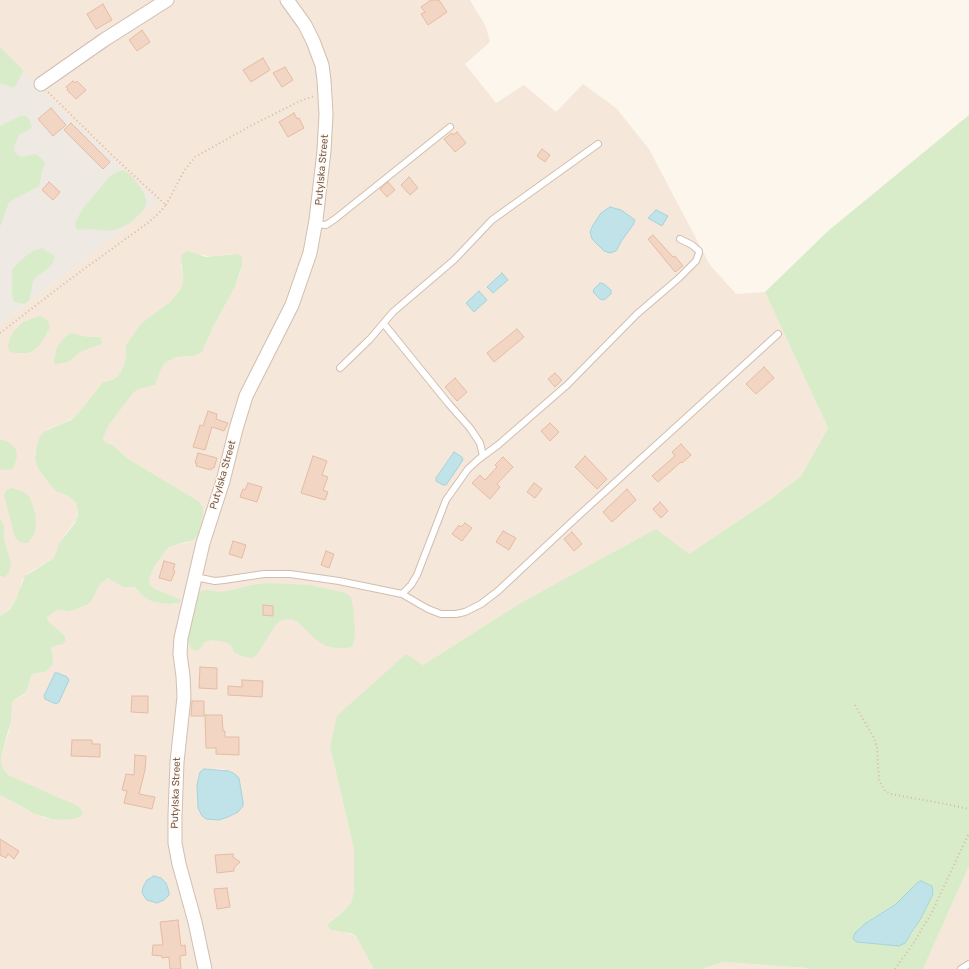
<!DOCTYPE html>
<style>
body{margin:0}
canvas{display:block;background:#fdf6ec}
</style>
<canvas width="969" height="969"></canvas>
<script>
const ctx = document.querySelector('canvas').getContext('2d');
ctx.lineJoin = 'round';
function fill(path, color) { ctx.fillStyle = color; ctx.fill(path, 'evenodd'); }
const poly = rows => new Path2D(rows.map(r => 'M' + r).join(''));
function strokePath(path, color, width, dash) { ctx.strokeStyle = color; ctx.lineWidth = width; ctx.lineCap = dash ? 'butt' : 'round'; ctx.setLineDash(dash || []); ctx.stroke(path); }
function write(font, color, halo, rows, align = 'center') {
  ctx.font = font + ' Rubik,sans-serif'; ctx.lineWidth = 3; ctx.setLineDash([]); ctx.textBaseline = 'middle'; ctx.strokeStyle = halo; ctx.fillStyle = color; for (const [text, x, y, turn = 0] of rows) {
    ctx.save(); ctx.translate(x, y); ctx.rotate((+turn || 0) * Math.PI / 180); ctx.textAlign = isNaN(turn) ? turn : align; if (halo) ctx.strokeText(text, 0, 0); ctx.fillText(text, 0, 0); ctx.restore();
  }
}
fill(poly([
 [0,0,470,0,486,27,490,42,465,64,496,103,524,85,556,112,583,84,616,108,649,149,710,265,736,294,765,292,828,428,801,476,768,501,689,554,519,604,423,665,330,747,354,849,354,891,351,903,343,912,331,921,345,932,353,935,358,938,374,969,0,969,0,795,23,808,45,818,61,820,80,817,65,800,22,782,10,776,4,770,1,762,1,757,9,731,12,702,15,699,26,694,32,674,41,673,51,652,51,647,60,645,66,641,66,637,48,621,47,617,57,610,69,611,74,610,89,604,92,600,100,584,105,579,110,578,123,587,135,587,170,604,179,603,179,599,153,588,150,584,149,579,154,567,168,548,178,544,187,543,196,537,203,517,203,507,128,459,114,446,105,442,103,438,109,425,134,392,139,389,155,385,162,367,165,363,176,357,193,356,204,348,208,337,213,327,235,287,241,271,242,260,242,258,230,254,211,257,202,255,181,265,183,276,182,287,170,302,134,333,126,345,125,363,118,376,112,380,103,382,80,411,74,417,66,422,48,429,39,438,35,453,35,459,38,469,51,486,56,491,68,496,76,503,78,510,77,519,64,536,54,558,28,573,22,581,19,593,10,608,0,616,0,324,85,259,156,201,0,51],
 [204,769,223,769,235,774,239,778,240,810,238,812,231,816,219,820,204,818,202,816,198,808,197,785,200,772],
 [969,866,969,969,923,969],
 [723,962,807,968,807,969,702,969]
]), '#f5e8da');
fill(poly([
 [0,51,157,201,85,259,0,324]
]), '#efe9e4');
fill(poly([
 [0,47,22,69,23,72,14,88,0,83],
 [969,115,969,866,923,969,807,969,807,968,723,962,702,969,374,969,356,936,350,933,331,930,328,926,329,923,343,912,351,903,354,891,354,849,330,747,337,716,406,654,423,665,519,604,656,529,689,554,768,501,801,476,828,428,765,292,828,231],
 [920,882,924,882,932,886,933,894,912,934,899,946,857,942,855,933,858,930,873,918,900,901],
 [20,116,26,116,28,118,32,126,30,129,19,135,14,146,15,153,21,157,36,154,43,160,45,164,42,172,39,186,9,202,0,227,0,126],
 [122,170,125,171,131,175,144,193,147,202,143,211,130,223,120,228,109,231,90,229,79,230,76,229,75,223,82,210,110,176,117,172],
 [42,248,53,255,55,258,53,262,50,267,36,277,33,281,30,298,28,302,24,304,14,302,12,295,12,270,19,262,26,256,35,250],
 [188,251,206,257,236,254,242,256,242,266,235,287,213,327,202,352,193,356,176,357,165,363,162,367,155,385,139,389,134,392,109,425,103,438,105,442,114,446,128,459,198,501,203,507,203,517,198,534,195,539,191,541,178,544,168,548,154,567,149,579,150,584,153,588,179,599,181,601,179,603,170,604,153,602,143,596,135,587,123,587,108,578,100,584,92,600,89,604,74,610,69,611,57,610,47,617,48,621,65,636,66,641,63,644,51,647,53,661,52,665,45,672,32,674,26,693,15,699,12,702,11,721,1,757,1,762,4,770,10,776,76,805,80,808,83,814,80,817,73,819,61,820,51,819,35,814,0,795,0,616,10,609,16,599,25,576,54,558,60,542,75,523,78,516,78,510,76,503,68,496,56,491,51,486,38,469,35,459,36,449,39,438,45,431,71,420,80,411,103,382,112,380,118,376,125,363,126,345,134,333,142,323,170,302,182,287,183,276,181,257,182,254],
 [40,316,48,321,50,327,46,335,38,347,31,352,26,353,15,353,9,351,8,345,10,338,14,331,23,322],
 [71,333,88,337,99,337,101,338,102,343,101,344,80,352,68,362,56,364,54,363,54,360,57,347,65,337],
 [0,439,8,442,16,449,17,456,15,464,12,469,0,470],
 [12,488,22,491,27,494,30,498,35,513,36,522,35,533,28,543,23,543,19,541,15,537,13,530,4,495,6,490],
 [0,518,4,527,4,540,11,563,9,573,5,577,0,576],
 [267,583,310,585,345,593,351,597,353,606,355,631,353,646,348,648,335,648,326,646,314,638,298,622,291,619,281,620,275,626,256,656,251,658,239,655,234,652,231,645,225,642,212,640,205,642,199,650,195,651,191,648,187,639,197,596,201,591,207,590,221,592,232,590,252,585]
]), '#d8ecc9');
const water = poly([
 [610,207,621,210,635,220,633,225,622,240,616,251,610,253,604,251,592,239,590,232,593,225,601,213,610,207],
 [656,210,668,216,662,226,648,218,656,210],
 [502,273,508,280,493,293,487,287,502,273],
 [600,283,604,284,611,290,611,294,604,300,600,299,593,292,594,289,600,283],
 [479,291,487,300,474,312,466,303,479,291],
 [454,452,462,457,463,460,446,485,443,485,436,481,436,478,454,452],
 [55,673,58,673,67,677,69,680,59,702,56,704,45,699,44,696,55,673],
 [204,769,229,771,235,774,239,778,243,802,243,806,238,812,228,817,219,820,206,819,202,816,198,808,197,785,200,772,204,769],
 [154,876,161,878,166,883,169,892,169,895,164,900,157,903,147,900,145,898,142,892,143,887,147,880,154,876],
 [921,881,932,886,933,894,921,918,905,943,899,946,857,942,854,940,853,938,855,933,866,923,896,904,917,883,921,881]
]);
fill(water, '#bfe3e8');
strokePath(water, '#a5d3da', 1);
const building = poly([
 [431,0,439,0,447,12,428,25,421,14,425,12,421,7,431,0],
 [103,4,112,20,96,29,87,14,103,4],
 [142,30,150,42,137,51,129,40,142,30],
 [263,58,270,70,251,82,243,70,263,58],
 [285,67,293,80,282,87,273,73,285,67],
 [73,81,75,83,77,81,86,90,76,99,67,90,68,89,66,87,73,81],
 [51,108,66,125,53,136,38,119,51,108],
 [294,113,297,119,299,118,304,128,288,137,279,122,294,113],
 [71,123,110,162,103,169,64,130,71,123],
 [457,132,466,143,455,152,444,139,452,133,453,135,457,132],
 [542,149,550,155,545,162,537,156,542,149],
 [409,177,418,188,410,195,401,185,409,177],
 [49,182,60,192,53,200,42,190,49,182],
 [388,182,395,190,387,197,380,189,388,182],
 [653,235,673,257,675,256,683,266,675,272,648,239,653,235],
 [517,329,524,337,494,362,487,353,517,329],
 [764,367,774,378,756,394,746,384,764,367],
 [555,373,562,380,555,387,548,379,555,373],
 [455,378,467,392,457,401,445,387,455,378],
 [208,411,217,414,216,419,228,423,224,431,212,427,205,450,193,447,200,425,203,426,208,411],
 [550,423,559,432,550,441,541,431,550,423],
 [681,444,691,455,682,463,681,462,658,482,652,476,675,456,672,452,681,444],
 [198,453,217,458,214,468,212,468,211,470,196,466,197,463,195,463,198,453],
 [313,456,327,461,322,475,328,477,323,490,328,492,325,500,301,493,313,456],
 [585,456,607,479,597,489,575,467,585,456],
 [503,457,513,467,497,484,500,487,490,499,472,483,480,475,485,480,497,467,495,465,503,457],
 [248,483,262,487,257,502,240,497,243,489,245,490,248,483],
 [534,483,542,489,535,498,527,492,534,483],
 [627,489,636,500,612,522,603,512,627,489],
 [660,502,668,511,661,518,653,509,660,502],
 [465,523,472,528,462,541,452,534,459,525,461,527,465,523],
 [503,531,516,538,509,550,496,542,503,531],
 [572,532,582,544,574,551,564,539,572,532],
 [233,541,246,545,242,558,229,554,233,541],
 [326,551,334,554,329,568,321,565,326,551],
 [164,561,175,564,173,570,175,571,171,581,159,578,164,561],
 [263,605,273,606,273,616,263,615,263,605],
 [200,667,217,668,217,689,199,688,200,667],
 [242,680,263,681,262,697,228,695,228,686,242,687,242,680],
 [132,696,148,696,148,713,131,712,132,696],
 [192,701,204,701,204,716,191,716,192,701],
 [205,715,222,715,223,731,225,731,225,737,239,737,239,755,216,754,216,748,206,748,205,715],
 [72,740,92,740,92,744,100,744,100,757,71,756,72,740],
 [135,755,146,756,145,770,139,794,155,797,152,809,124,803,127,791,122,790,126,774,134,775,135,755],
 [0,839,19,851,14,859,8,854,6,858,0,855,0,839],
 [233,854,233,857,240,862,234,868,234,871,217,873,215,855,233,854],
 [227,888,230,907,217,909,214,889,227,888],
 [178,920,181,946,185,945,186,955,180,956,181,969,170,969,169,957,162,958,162,956,152,955,153,945,163,945,160,922,178,920]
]);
fill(building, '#f3d5c3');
strokePath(building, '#e6bba3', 1);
const lane = poly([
 [316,224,326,225,335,219,450,127],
 [384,324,448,403,470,428,480,443,483,456],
 [340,368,370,339,393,312,454,260,492,220,598,144],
 [195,577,215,581,224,580,264,574,290,574,339,581,402,594,411,585,417,575,446,500,468,469,479,459,498,445,567,385,637,314,679,278,696,261,699,253,699,251,692,245,680,239],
 [402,594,428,609,441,614,456,614,465,612,481,604,498,591,576,518,778,334],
 [961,969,969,964]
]);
const street = poly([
 [41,84,104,40,167,0],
 [205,969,195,922,179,864,175,843,175,815,177,762,184,697,183,676,180,654,181,638,203,543,223,481,236,429,246,396,292,305,310,253,316,220,324,151,326,114,324,80,322,65,313,41,305,25,287,0]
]);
strokePath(lane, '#d1beb0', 8);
strokePath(street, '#d1beb0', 15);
strokePath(poly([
 [166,205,184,171,195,157,254,124,300,101,314,96],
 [0,333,69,280,149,222,160,212,166,205,116,159,48,92],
 [855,705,874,738,877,747,879,780,885,791,891,794,901,796,946,804,969,809],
 [895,969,913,944,931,914,969,833]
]), '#d9b8a5', 2, [1, 3]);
strokePath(lane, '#fff', 6);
strokePath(street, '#fff', 13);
write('10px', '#7a5c4d', '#fffaf3', [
 ["Putylska Street",322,170,-85],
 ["Putylska Street",223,475,-74],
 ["Putylska Street",176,793,-88]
]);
</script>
